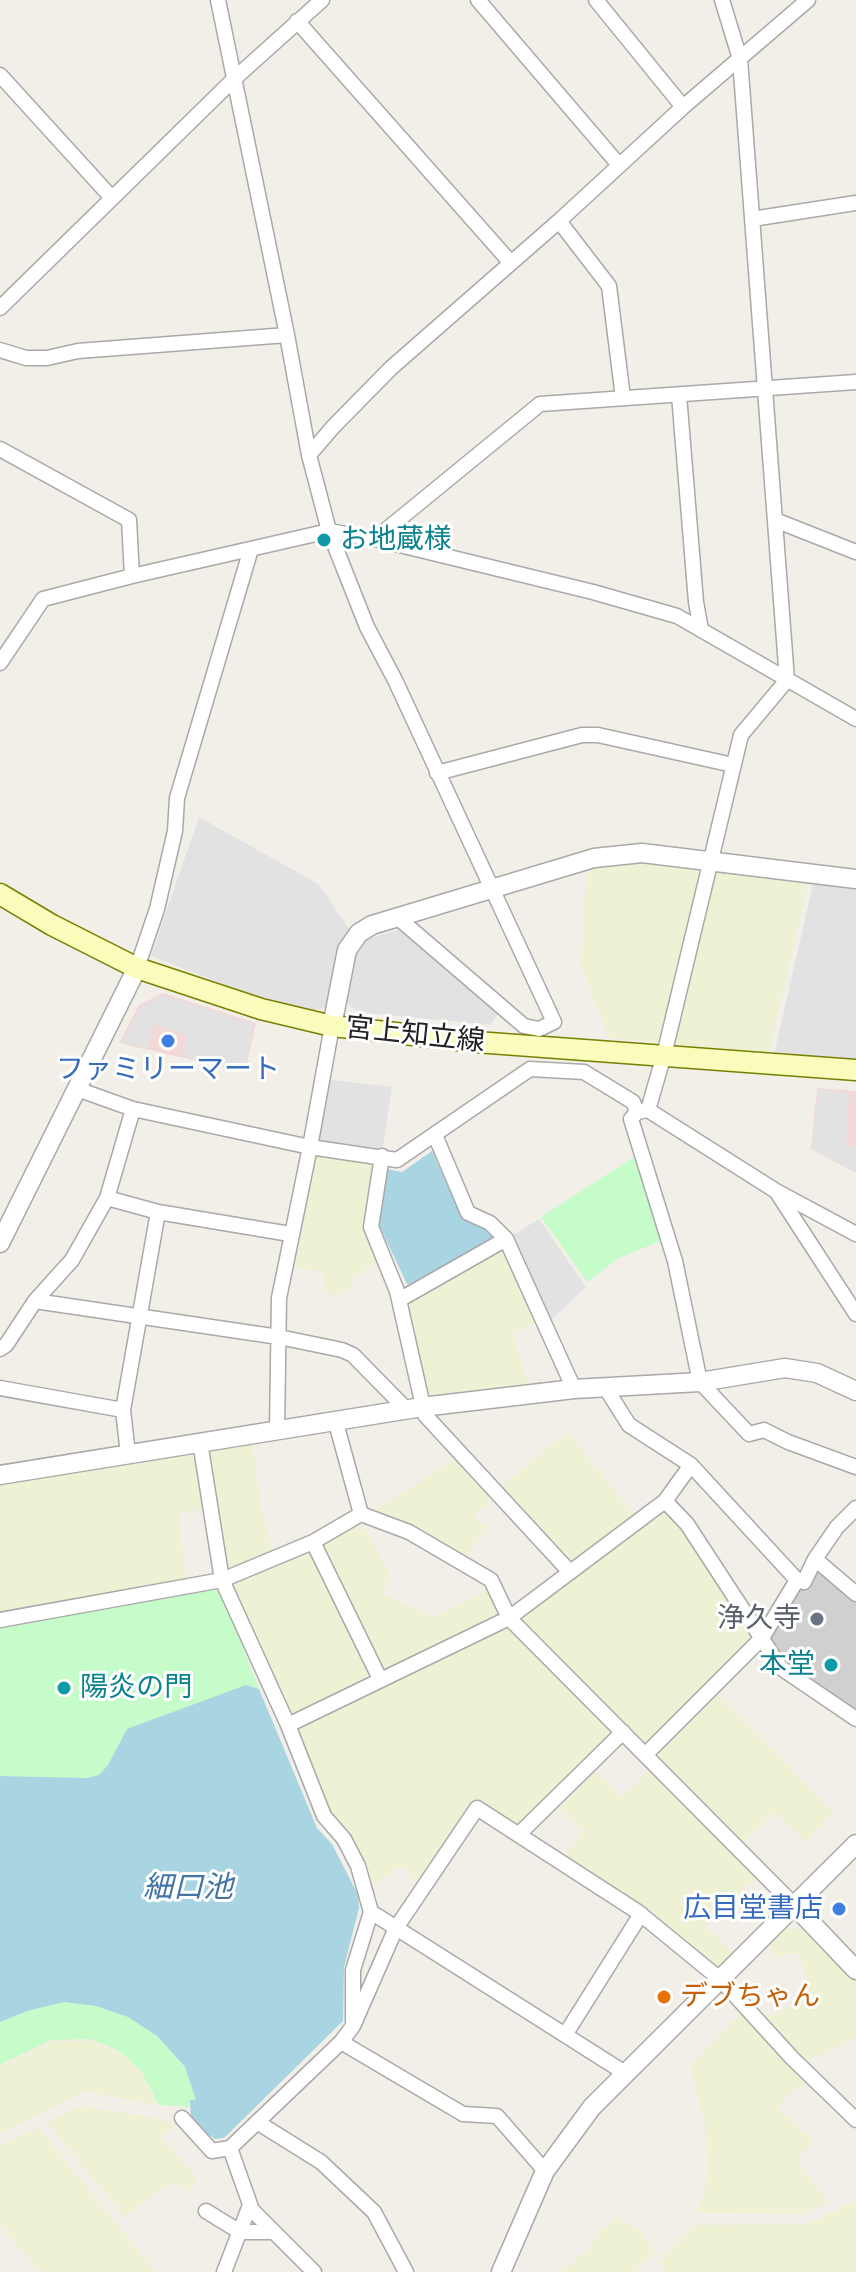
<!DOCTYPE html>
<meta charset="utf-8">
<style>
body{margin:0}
canvas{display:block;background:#f2efe8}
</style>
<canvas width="856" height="2272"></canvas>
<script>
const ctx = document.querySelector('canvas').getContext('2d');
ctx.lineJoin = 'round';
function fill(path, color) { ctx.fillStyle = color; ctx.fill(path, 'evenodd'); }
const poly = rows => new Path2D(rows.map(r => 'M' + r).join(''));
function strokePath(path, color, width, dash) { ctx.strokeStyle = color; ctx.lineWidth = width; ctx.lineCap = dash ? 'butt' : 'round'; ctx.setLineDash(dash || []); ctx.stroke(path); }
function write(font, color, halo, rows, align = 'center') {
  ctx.font = font + ' "PT Sans Narrow","Noto Sans JP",sans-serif'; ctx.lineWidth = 6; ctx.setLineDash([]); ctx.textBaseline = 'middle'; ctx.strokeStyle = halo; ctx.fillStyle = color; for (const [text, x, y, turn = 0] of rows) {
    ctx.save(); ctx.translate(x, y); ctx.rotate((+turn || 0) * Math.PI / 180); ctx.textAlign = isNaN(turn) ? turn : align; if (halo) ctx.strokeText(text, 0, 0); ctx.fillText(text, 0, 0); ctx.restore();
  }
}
fill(poly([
 [163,993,256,1023,245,1072,119,1043,139,1005],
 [817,1088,856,1091,856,1173,811,1149]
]), '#f3d8d8');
fill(poly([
 [817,1565,856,1598,856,1712,784,1666,765,1639]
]), '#d0d0d0');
fill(poly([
 [640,860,704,864,659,1042,609,1038,581,965,587,867],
 [717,866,809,879,769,1053,675,1045],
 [319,1152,373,1165,363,1223,381,1260,354,1276,353,1285,337,1295,326,1294,323,1272,296,1268,315,1156],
 [506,1247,537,1323,512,1332,528,1384,427,1397,407,1304],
 [568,1432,634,1515,570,1563,502,1485],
 [252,1442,261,1508,273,1552,228,1573,210,1449],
 [195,1449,205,1510,178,1512,186,1580,0,1613,0,1483],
 [457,1458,493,1496,475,1516,487,1529,463,1558,372,1512],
 [666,1512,681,1529,754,1639,648,1747,519,1620],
 [362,1525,391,1576,383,1594,435,1618,489,1588,502,1617,383,1673,320,1545],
 [310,1549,373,1679,292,1718,232,1586],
 [509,1624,616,1732,518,1827,475,1801,418,1886,402,1865,375,1886,349,1837,329,1811,296,1727],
 [718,1694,833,1812,806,1842,774,1812,741,1845,656,1755],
 [652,1769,756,1878,705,1927,736,1954,720,1971,563,1859,582,1831,560,1808,596,1771,621,1796],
 [804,1928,856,1982,856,2037,807,2061,764,2019,810,1994,805,1983,808,1979,798,1954,789,1953,776,1959,769,1946,786,1929],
 [742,2011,809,2079,776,2106,814,2142,796,2160,829,2203,802,2214,696,2213,706,2188,707,2163,705,2124,690,2066],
 [52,2041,89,2041,117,2051,140,2071,158,2106,85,2091,0,2134,0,2067],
 [81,2106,163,2119,174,2126,161,2137,198,2179,187,2191,171,2182,125,2217,47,2122],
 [38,2128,156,2272,40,2272,0,2225,0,2147],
 [856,2200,856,2272,665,2272,658,2263,693,2225,807,2224],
 [617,2216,639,2231,655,2251,648,2259,634,2272,560,2272,586,2252,600,2232]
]), '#eff1d4');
fill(poly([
 [637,1155,663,1240,619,1258,587,1282,541,1217],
 [211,1588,222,1593,259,1689,246,1685,108,1765,99,1775,87,1778,0,1776,0,1625],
 [64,2002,96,2006,128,2017,157,2036,185,2068,196,2100,190,2100,189,2107,159,2105,141,2071,118,2050,89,2039,51,2040,0,2065,0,2022,27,2011]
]), '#c6fcc9');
fill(poly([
 [199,817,318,884,351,931,339,945,327,1007,310,1011,239,990,151,956],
 [814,880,856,885,856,1061,774,1055],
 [398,930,408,935,498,1014,490,1025,359,1012,345,1001,353,962,360,947,370,938],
 [163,995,254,1024,244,1070,181,1056,188,1036,155,1024,146,1048,121,1042,142,1006],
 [331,1080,392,1087,382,1152,319,1140],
 [818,1089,849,1093,846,1146,856,1147,856,1172,812,1149],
 [539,1219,586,1287,549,1322,512,1236]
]), '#e2e2e2');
fill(poly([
 [432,1151,460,1214,498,1238,414,1285,407,1284,377,1221,387,1169,402,1172],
 [246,1685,259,1689,317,1828,332,1844,358,1895,359,1908,344,1967,343,2021,224,2138,215,2139,191,2123,190,2100,196,2100,185,2067,157,2036,128,2017,96,2006,64,2002,27,2011,0,2022,0,1776,87,1778,99,1775,108,1765,127,1729]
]), '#a8d5e1');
const minor = poly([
 [218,0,287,335,309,455,329,531,367,627,395,680,554,1022,539,1029,524,1026,397,917],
 [478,0,619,165],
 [596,0,683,107],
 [297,21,511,263],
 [0,75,112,198],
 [752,219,856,203],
 [559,221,609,286,623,398],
 [0,308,234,79,322,0],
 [0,350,26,358,47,358,78,351,287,335],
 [679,395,696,602,701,630],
 [0,449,129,520,132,576],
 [309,455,333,427,391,368,559,221,683,107,808,0],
 [775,520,856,552],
 [375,539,540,404,856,382],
 [0,663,43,599,132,576,329,531,375,539,593,592,677,616,856,719],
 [437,773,582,735,598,735,733,765],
 [137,968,157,909,175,831,177,798,251,549],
 [77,1089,133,1109,310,1147,397,1160,530,1069,584,1072,633,1102,637,1112],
 [648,1110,664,1055,741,735,787,680,740,59,722,0],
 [435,1135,468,1213,490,1223,506,1239,574,1389],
 [382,1156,371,1227,397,1291,425,1415,569,1571],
 [778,1194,856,1314],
 [107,1198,158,1212],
 [856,1234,776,1191,648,1110,637,1112,631,1119,675,1261,700,1382,749,1434,764,1430,788,1442,856,1467],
 [399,1300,506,1239],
 [35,1301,279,1337,342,1350,353,1355,407,1410],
 [0,1349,6,1345,35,1301,72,1260,107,1198,133,1109],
 [605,1387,629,1425,691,1465,797,1580,804,1582,815,1559,837,1527,856,1508],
 [0,1388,123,1410],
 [336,1423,361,1514],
 [277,1430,279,1298,310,1147,332,1026],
 [200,1442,222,1580,288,1725,324,1816,344,1839,358,1866,371,1912,625,2073],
 [128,1454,123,1410,158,1212,290,1234],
 [665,1501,687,1524,781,1668,856,1719],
 [361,1514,409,1532,491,1580,509,1618,795,1906],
 [313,1542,380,1679],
 [815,1559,856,1594],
 [0,1620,222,1580,313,1542,361,1514],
 [288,1725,509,1618,665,1501,691,1465],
 [646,1754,762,1638,797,1580],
 [519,1834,623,1732],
 [353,2021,353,1970,371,1912],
 [565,2035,641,1914],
 [341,2042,463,2114,497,2116,545,2171],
 [182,2118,212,2151,230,2148,341,2042,353,2026,396,1928,477,1808,638,1912,721,1980,792,2058,856,2120],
 [257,2122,321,2162,374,2212,406,2272],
 [230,2148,252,2210,314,2272],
 [206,2211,240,2232,274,2232],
 [224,2272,250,2205]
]);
const tertiary = poly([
 [332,1026,347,950,359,933,372,925,594,858,642,853,856,879],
 [0,1243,137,968],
 [0,1475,422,1407,574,1389,700,1382,785,1368,817,1373,856,1391],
 [795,1906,856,1970],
 [501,2272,545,2171,592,2107,856,1844]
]);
const secondary = poly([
 [0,894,52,925,137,968,261,1009,332,1026,476,1042,856,1070]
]);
strokePath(minor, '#a9a9a9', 17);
strokePath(tertiary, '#a9a9a9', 21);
strokePath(secondary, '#758100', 23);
strokePath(minor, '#fff', 14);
strokePath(tertiary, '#fff', 18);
strokePath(secondary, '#fafcbc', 20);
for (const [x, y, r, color] of [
 [324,540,8,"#0f9aa8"],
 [168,1041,8,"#3f7fe0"],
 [817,1619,8,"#6b7280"],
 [831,1665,8,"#0f9aa8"],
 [64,1688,8,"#0f9aa8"],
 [839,1909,8,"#3f7fe0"],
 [664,1997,8,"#e8710a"]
]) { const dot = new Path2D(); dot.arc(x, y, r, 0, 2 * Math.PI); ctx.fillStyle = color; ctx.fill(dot); strokePath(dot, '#fff', 3); }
write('28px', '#0d838f', '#fff', [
 ["お地蔵様",340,540],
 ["本堂",815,1665,"right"],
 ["陽炎の門",80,1688]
], 'left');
write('28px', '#222', '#fff', [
 ["宮上知立線",415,1035,6]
]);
write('28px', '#366cbe', '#fff', [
 ["ファミリーマート",168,1070],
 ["広目堂書店",823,1909,"right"]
]);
write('28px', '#5b616d', '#fff', [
 ["浄久寺",801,1619]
], 'right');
write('28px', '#c56008', '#fff', [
 ["デブちゃん",680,1997]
], 'left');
write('italic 30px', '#4376a6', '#fff', [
 ["細口池",188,1888]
]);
</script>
